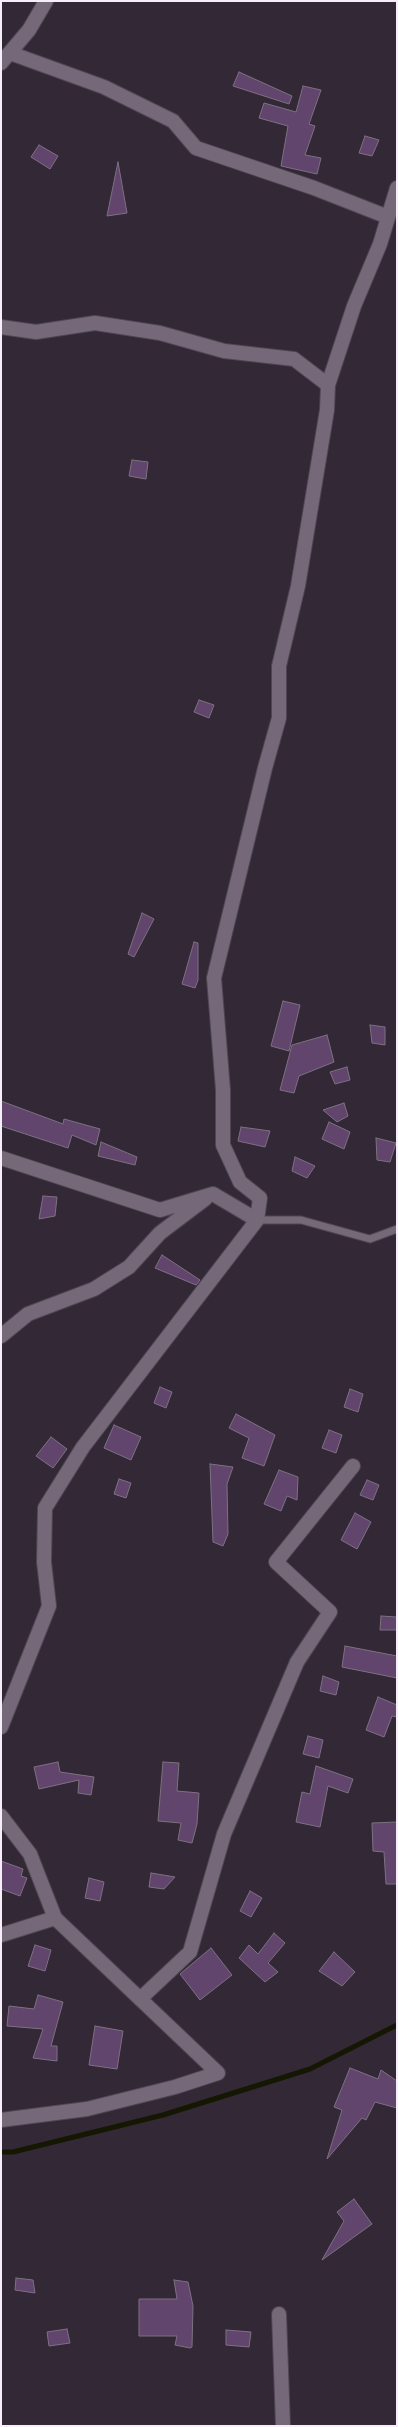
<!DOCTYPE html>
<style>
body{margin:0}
#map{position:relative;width:398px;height:2427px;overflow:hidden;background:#322836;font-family:"Source Sans 3",sans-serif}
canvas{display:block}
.frame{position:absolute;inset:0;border:2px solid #f6eff9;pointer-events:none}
</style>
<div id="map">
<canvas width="398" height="2427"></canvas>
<div class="frame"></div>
</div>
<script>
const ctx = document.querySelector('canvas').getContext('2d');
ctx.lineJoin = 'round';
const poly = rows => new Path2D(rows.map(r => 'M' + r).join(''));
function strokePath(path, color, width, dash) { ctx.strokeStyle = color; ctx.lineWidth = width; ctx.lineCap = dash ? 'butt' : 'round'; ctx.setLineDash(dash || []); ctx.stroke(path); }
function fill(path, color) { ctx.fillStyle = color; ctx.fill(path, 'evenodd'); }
strokePath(poly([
 [1,2152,13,2152,163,2115,310,2069,397,2025]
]), '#141701', 5);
const building = poly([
 [239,72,292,96,289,104,233,86,239,72],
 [303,86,321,90,309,124,315,126,305,155,321,158,317,174,281,166,288,126,259,118,264,103,296,112,303,86],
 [365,136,379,140,372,156,359,153,365,136],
 [39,145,58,156,50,169,31,157,39,145],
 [118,162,127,213,107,216,118,162],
 [132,460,148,462,146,479,129,476,132,460],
 [199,700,214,705,209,718,194,712,199,700],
 [142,913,154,919,134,957,128,954,142,913],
 [194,942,198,943,198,980,195,988,182,984,194,942],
 [283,1001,300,1005,289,1051,271,1046,283,1001],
 [370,1025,385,1027,385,1045,372,1043,370,1025],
 [327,1035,334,1062,299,1076,294,1093,280,1090,292,1045,327,1035],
 [347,1067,350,1080,335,1084,330,1072,347,1067],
 [1,1101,63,1124,64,1119,100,1129,96,1145,72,1135,68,1148,1,1126,1,1101],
 [344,1103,348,1116,337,1122,323,1110,344,1103],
 [329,1122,350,1132,344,1149,322,1139,329,1122],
 [241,1127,270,1131,265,1147,238,1141,241,1127],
 [376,1138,396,1143,390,1162,377,1160,376,1138],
 [101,1142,137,1157,135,1165,98,1156,101,1142],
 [295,1157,315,1166,307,1178,292,1171,295,1157],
 [43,1196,57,1197,55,1216,39,1219,43,1196],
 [162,1255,200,1280,196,1285,155,1268,162,1255],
 [160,1387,172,1392,166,1408,154,1403,160,1387],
 [350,1389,363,1394,358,1412,344,1407,350,1389],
 [236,1414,275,1435,264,1466,242,1458,249,1438,229,1428,236,1414],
 [114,1425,141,1437,131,1460,104,1448,114,1425],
 [329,1430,342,1435,336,1453,322,1448,329,1430],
 [51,1437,67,1449,53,1468,36,1456,51,1437],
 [210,1464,233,1467,227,1484,228,1534,223,1546,213,1542,210,1464],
 [279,1470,298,1477,297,1500,287,1496,281,1511,264,1504,279,1470],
 [119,1479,131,1483,126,1498,114,1494,119,1479],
 [367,1480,379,1485,373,1500,360,1495,367,1480],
 [355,1513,371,1522,357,1549,341,1540,355,1513],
 [381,1616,397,1617,397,1630,380,1630,381,1616],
 [345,1646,397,1656,397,1678,342,1667,345,1646],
 [323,1676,339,1682,336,1695,320,1691,323,1676],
 [378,1697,397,1705,397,1717,392,1716,384,1737,366,1730,378,1697],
 [308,1736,323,1740,319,1758,303,1754,308,1736],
 [58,1762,60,1772,94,1777,91,1795,78,1793,79,1780,39,1789,34,1767,58,1762],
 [163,1762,179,1763,177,1791,199,1793,197,1824,192,1843,178,1840,181,1823,158,1821,163,1762],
 [316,1766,353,1779,348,1793,328,1786,320,1827,296,1822,302,1792,310,1794,316,1766],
 [397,1822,397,1884,386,1884,384,1852,373,1851,372,1823,397,1822],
 [1,1861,23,1869,21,1876,27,1878,20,1896,1,1889,1,1861],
 [151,1873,175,1877,164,1889,149,1887,151,1873],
 [89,1878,104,1882,100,1901,85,1898,89,1878],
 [250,1891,262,1898,251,1917,240,1911,250,1891],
 [274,1933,285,1943,268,1963,278,1972,265,1982,239,1958,249,1945,258,1954,274,1933],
 [35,1945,51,1950,45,1971,28,1966,35,1945],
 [211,1948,232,1975,200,2000,180,1974,211,1948],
 [334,1952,355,1972,342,1986,319,1971,334,1952],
 [38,1995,63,2002,51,2046,57,2046,57,2061,33,2058,43,2029,7,2026,9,2006,34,2009,38,1995],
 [95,2026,123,2031,117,2069,89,2065,95,2026],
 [350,2068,378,2079,381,2070,397,2081,397,2108,375,2102,366,2120,362,2118,327,2159,342,2110,334,2107,350,2068],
 [354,2199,372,2224,322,2260,344,2221,337,2212,354,2199],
 [16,2278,33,2280,35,2293,15,2290,16,2278],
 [174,2280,188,2282,193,2306,192,2347,190,2348,175,2345,177,2336,139,2336,139,2299,177,2299,174,2280],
 [67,2329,70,2343,49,2346,47,2332,67,2329],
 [226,2330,251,2332,249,2347,226,2345,226,2330]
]);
fill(building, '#61456c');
strokePath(building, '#7d7182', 1);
const service = poly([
 [257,1220,301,1220,370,1239,397,1229]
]);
const minor = poly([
 [10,53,104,87,173,121,196,148,314,188,388,217],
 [1,63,29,30,46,1],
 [1,327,36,332,95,323,160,333,224,351,294,359,328,385],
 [1,1158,160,1210,213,1194,257,1220],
 [1,1336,28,1314,94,1289,129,1267,160,1233,205,1199],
 [1,1727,49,1606,44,1562,45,1508,83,1447,257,1220,260,1198,240,1182,223,1145,223,1090,214,978,265,768,279,718,279,666,298,586,327,410,328,385,354,306,380,244,397,188],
 [1,1816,30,1854,55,1918],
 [1,1935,55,1918,218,2073,175,2087,87,2109,1,2120],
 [140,1999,190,1952,224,1834,297,1662,330,1612,276,1562,353,1466],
 [279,2314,283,2426]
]);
strokePath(service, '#4f4652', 9);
strokePath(minor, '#4f4652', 16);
strokePath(service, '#756979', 7);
strokePath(minor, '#756979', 14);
</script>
